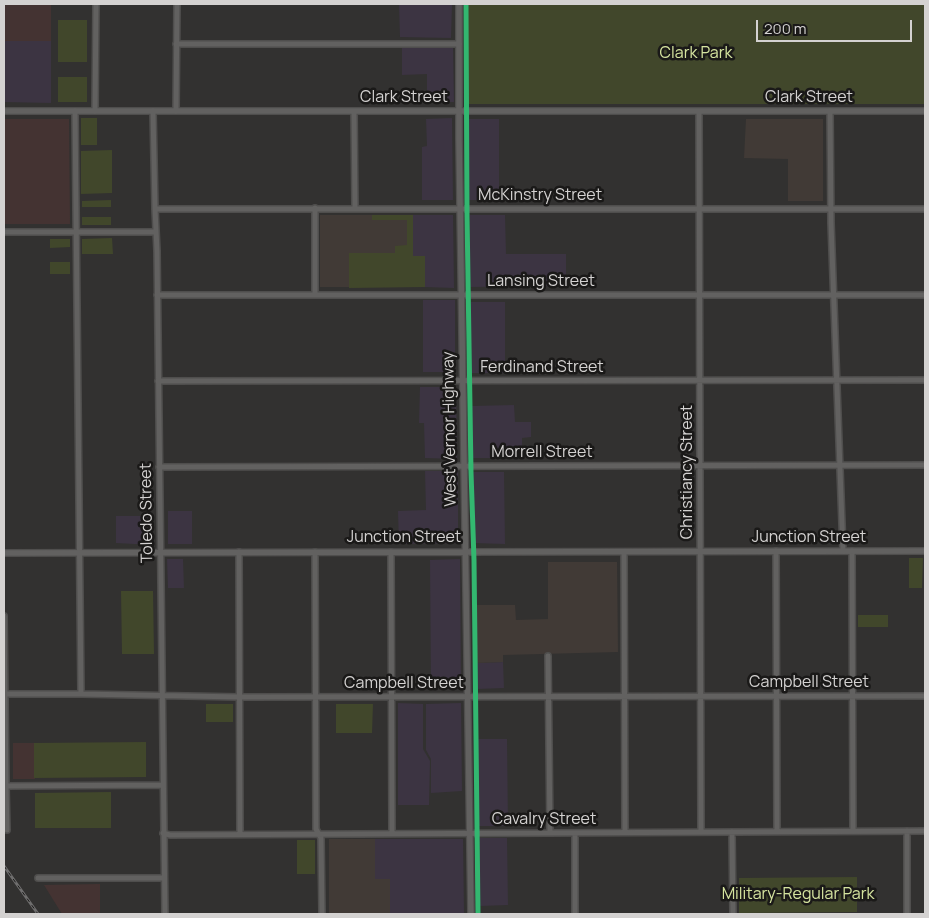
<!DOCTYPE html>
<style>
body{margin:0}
#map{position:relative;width:929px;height:918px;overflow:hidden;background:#323130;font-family:Manrope,sans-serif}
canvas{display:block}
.frame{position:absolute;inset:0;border:5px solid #d4d2d1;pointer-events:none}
.scale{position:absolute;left:756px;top:20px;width:156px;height:22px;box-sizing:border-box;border:2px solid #d4d2d1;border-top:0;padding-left:6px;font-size:15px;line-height:18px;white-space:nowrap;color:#d4d2d1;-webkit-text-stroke:4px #1a1918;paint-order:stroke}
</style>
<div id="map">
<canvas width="929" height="918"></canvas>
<div class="frame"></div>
<div class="scale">200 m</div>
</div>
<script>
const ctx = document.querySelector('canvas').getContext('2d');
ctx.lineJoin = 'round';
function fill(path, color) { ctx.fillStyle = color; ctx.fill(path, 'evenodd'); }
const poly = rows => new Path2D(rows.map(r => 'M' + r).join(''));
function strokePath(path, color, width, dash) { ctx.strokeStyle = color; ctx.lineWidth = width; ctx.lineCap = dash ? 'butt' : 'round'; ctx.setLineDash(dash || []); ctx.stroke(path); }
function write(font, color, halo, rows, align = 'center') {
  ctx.font = font + ' Manrope,sans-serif'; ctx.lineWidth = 5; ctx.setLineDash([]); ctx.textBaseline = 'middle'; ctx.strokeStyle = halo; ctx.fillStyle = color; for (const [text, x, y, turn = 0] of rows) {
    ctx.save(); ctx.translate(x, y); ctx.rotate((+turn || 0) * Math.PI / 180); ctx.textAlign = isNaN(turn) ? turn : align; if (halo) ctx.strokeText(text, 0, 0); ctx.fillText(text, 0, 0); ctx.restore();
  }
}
fill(poly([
 [399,4,452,4,451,38,400,37],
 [4,41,51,41,51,103,4,102],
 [402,47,453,47,454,102,427,102,427,74,402,75],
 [452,118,453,200,422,200,422,147,427,146,426,119],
 [468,119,499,119,499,200,469,200],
 [413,215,453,215,454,288,425,287,425,256,413,256],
 [470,215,505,215,506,254,566,254,566,286,470,287],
 [423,300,455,300,455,372,423,372],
 [471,302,505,302,505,373,471,373],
 [420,387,456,387,457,459,425,458,424,423,419,423],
 [514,405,515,422,531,422,531,437,522,438,522,458,473,458,472,406],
 [425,471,458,471,458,543,399,544,398,511,426,510],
 [473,472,504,472,505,544,474,543],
 [168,511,192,511,192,544,168,544],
 [116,516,151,516,153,545,116,543],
 [167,559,183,559,184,588,168,588],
 [460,559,461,688,431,688,430,560],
 [503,662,504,688,477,689,477,663],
 [398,703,423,704,423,749,430,761,429,805,398,805],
 [461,703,462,791,431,793,431,759,426,750,426,704],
 [477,739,507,739,508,826,479,826],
 [479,838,507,838,508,905,480,906],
 [375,839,463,839,464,913,390,914,390,879,375,879]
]), '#3c3442');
fill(poly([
 [4,4,51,4,51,41,4,41],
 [4,119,69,119,70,224,4,224],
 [13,743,34,743,35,779,13,779],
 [100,884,100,914,62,914,44,885]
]), '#443332');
fill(poly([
 [746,119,823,119,823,201,788,201,788,159,744,158],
 [320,215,413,215,413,256,425,256,425,287,320,287],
 [548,562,617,562,618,652,503,655,503,662,477,663,477,605,515,605,516,620,548,619],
 [329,839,375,839,375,879,390,879,390,914,329,914]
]), '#413a36');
fill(poly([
 [468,4,925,4,925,104,467,104],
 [58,20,87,20,87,62,58,62],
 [58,77,87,77,87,102,58,102],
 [81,118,97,118,97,145,81,145],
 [112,150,112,193,81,194,81,151],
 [111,200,111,207,82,207,82,201],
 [372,215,413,215,413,256,425,256,425,287,349,288,349,253,395,253,395,246,407,245,407,220,372,220],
 [82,217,111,217,111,225,82,225],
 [112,238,113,254,82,254,82,239],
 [50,239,70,239,70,247,50,248],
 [50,262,70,262,70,274,50,274],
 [909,558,923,558,922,588,909,588],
 [121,591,153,591,154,654,122,654],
 [858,615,888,615,888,627,858,627],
 [206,704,233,704,233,722,206,722],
 [336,704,373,704,372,733,336,733],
 [146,742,146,777,34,778,34,743],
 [111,792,111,828,35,828,35,793],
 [297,840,315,840,315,874,297,874],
 [857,877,857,912,739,913,739,878]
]), '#41472b');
const minor = poly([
 [176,44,459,44],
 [75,111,81,694],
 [95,111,96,4],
 [153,111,155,209,157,251,165,914],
 [176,111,177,4],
 [830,111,831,223,843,551],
 [354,112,355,208],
 [699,112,701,832],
 [315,208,315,295],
 [155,209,925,209],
 [4,232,156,232],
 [157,295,925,295],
 [158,381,925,380],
 [159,467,925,465],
 [776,551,777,831],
 [852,551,853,831],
 [239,552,240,834],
 [315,552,316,829,321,838,322,914],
 [391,552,392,833],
 [624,552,625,832],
 [4,616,6,786,7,830],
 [548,656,550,833],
 [4,694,81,694,240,697,925,696],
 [6,786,163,785],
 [907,831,907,914],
 [732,832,733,914],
 [163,833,170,835,925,831],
 [575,833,575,914],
 [38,878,164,878]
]);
const tertiary = poly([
 [459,4,459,139,471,914],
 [4,111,925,111],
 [4,553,925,551]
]);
strokePath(minor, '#4f4e4d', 8);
strokePath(tertiary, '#4f4e4d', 8);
strokePath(minor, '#626160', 5);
strokePath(tertiary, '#626160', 5.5);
const rail = poly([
 [4,866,38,914]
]);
strokePath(rail, '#6f6e6e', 3);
strokePath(rail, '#1a1918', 1, [4]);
strokePath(poly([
 [466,4,467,214,471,472,474,560,478,914]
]), '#33b770', 5);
write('16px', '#d5e49f', '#1a1918', [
 ["Clark Park",696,54],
 ["Military-Regular Park",798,895]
]);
write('16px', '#d4d2d1', '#1a1918', [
 ["Clark Street",404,98],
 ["Clark Street",809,98],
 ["McKinstry Street",540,196],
 ["Lansing Street",541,282],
 ["Ferdinand Street",542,368],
 ["West Vernor Highway",450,429,-91],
 ["Morrell Street",542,453],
 ["Christiancy Street",688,472,-90],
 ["Toledo Street",147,513,-91],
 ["Junction Street",404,538],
 ["Junction Street",809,538],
 ["Campbell Street",809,683],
 ["Campbell Street",404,684],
 ["Cavalry Street",544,820]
]);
</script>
